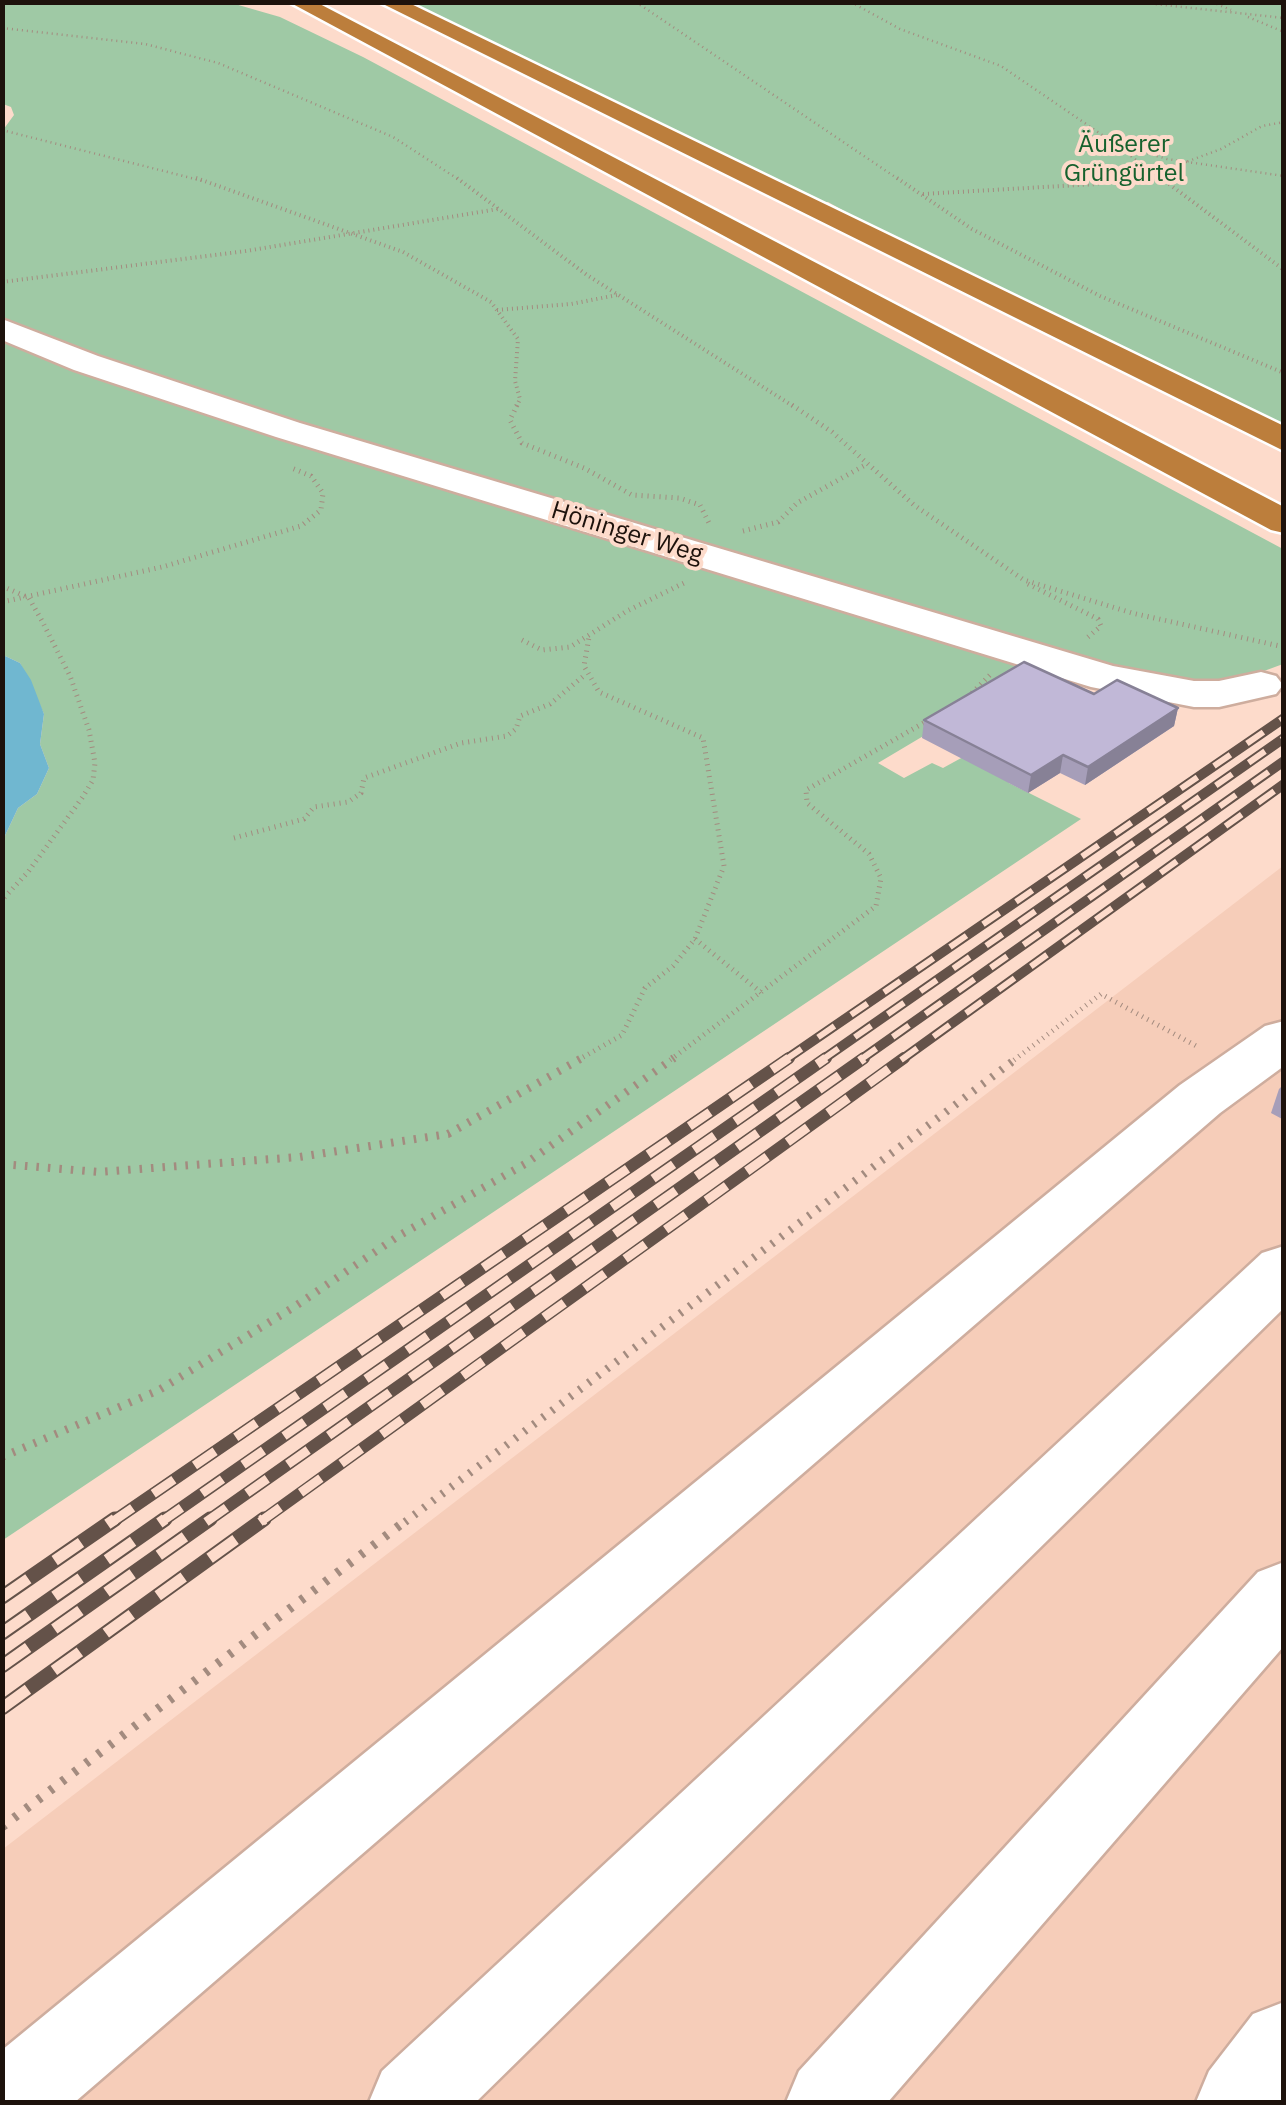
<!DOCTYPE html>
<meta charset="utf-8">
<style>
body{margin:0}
#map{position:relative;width:1286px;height:2105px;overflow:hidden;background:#fddbcb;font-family:"IBM Plex Sans",sans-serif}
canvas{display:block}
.frame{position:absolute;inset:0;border:5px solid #1d120c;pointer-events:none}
</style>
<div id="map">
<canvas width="1286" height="2105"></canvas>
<div class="frame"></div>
</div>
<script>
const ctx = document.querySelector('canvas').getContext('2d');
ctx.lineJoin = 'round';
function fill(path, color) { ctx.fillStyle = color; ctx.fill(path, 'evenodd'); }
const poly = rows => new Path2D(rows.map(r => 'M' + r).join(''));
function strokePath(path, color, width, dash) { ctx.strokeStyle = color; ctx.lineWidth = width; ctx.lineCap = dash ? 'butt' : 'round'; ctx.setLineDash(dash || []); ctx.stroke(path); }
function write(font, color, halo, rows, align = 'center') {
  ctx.font = font + ' "IBM Plex Sans",sans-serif'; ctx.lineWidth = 8; ctx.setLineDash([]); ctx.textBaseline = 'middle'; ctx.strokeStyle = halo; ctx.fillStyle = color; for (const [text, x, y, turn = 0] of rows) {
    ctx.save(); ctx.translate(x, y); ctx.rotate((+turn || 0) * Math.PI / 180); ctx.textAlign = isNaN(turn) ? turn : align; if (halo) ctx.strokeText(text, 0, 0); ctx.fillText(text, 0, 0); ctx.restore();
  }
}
fill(poly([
 [1283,866,1283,2102,3,2102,3,1849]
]), '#f6cdb9');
fill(poly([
 [228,2,280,17,363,57,1283,549,1283,664,1229,684,1143,680,199,395,3,320,3,130,14,115,11,107,3,104,3,3],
 [406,3,1283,3,1283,424,874,228,828,202,819,203],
 [3,334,1046,663,878,763,904,778,932,763,943,768,994,740,1009,783,1081,819,3,1540,3,840,18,808,37,794,49,768,40,744,44,714,20,663,3,655]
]), '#9fc9a5');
fill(poly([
 [3,655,20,663,31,680,44,714,40,744,49,768,37,794,18,808,3,840]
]), '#70b7d0');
const minor = poly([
 [2,319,98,356,300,423,1113,666,1194,681,1219,681,1261,672,1276,676,1283,685,1276,694,1219,707,1194,707,1091,687,276,437,74,370,2,340,2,319],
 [1284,1021,1284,1066,1220,1113,75,2102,2,2102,2,2050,1180,1085,1265,1026,1284,1021],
 [1284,1246,1284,1308,476,2102,369,2102,382,2071,1262,1253,1284,1246],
 [1284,1562,1284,1646,888,2102,786,2102,799,2071,1258,1572,1284,1562],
 [1284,2002,1284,2102,1196,2102,1209,2071,1253,2014,1284,2002]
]);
const highway = poly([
 [289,2,316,2,1284,507,1284,533,1271,530,289,2],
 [379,2,407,2,1284,426,1284,451,379,2]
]);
strokePath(minor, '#cead9e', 5);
strokePath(highway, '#fff', 5);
strokePath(poly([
 [636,2,901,181],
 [851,2,900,29,1001,66,1114,143,1167,159,1284,176],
 [1136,2,1284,18],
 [1212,2,1231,10],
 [1248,17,1284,32],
 [2,28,145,44,218,63,393,137,461,181],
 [2,130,203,181],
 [1123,150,1164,181],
 [1110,181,1186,162,1221,149,1262,126,1284,122]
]), '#a38b7f', 2.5, [1, 4]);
strokePath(poly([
 [196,178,403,252,491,302,518,339,515,381,520,399,516,408],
 [457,178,587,275,796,408],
 [897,178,972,229,1100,296,1284,373],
 [1161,178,1284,270],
 [923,194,1096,184,1120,178],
 [2,282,246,251,498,209],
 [497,310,571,304,617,295]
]), '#a38b7f', 4, [1, 4]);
strokePath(poly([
 [517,405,510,420,522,443,584,468,632,495,679,498,700,505,709,523],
 [792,405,832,432,914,505,1024,580,1132,613,1284,647],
 [743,531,778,522,797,503,867,464],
 [1028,584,1098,619,1101,626,1088,637],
 [2,586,29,598,42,621,70,676,89,730,95,763,93,780,82,798,28,872,2,900],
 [2,602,162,567,301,526,321,510,323,493,311,476,289,467],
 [522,640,542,650,570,647,627,611,684,583],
 [972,693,991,674],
 [234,838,304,819,314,807,348,802,361,793,364,778,461,743,507,736,516,729,520,716,550,704,586,674],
 [695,939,763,994],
 [578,1060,622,1035,645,988,673,966,695,939,724,866,703,738,599,692,584,666,589,637],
 [670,1060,876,906,881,878,869,854,807,803,806,790,927,721],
 [1014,1060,1101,994,1200,1048]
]), '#a38b7f', 5, [1, 5]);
strokePath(poly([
 [2,1164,99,1172,299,1157,448,1134,582,1058],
 [2,1457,159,1390,294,1307,400,1235,525,1164,674,1058],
 [405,1522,1017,1058]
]), '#a38b7f', 8, [2.5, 9]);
strokePath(poly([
 [2,1827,408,1519]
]), '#a38b7f', 9, [4, 11]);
fill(minor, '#fff');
fill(highway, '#bc7e3c');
const railFar2 = poly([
 [785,1060,1284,718],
 [822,1060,1284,738],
 [860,1060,1284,761],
 [901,1060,1284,784]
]);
const railFar1 = poly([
 [112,1522,789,1058],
 [161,1522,826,1058],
 [206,1522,864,1058],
 [260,1522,904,1058]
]);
const rail = poly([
 [2,1597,115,1519],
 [2,1633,165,1519],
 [2,1666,210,1519],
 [2,1708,264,1519]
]);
strokePath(railFar2, '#645249', 10);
strokePath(railFar1, '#645249', 12);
strokePath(rail, '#645249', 15);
strokePath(railFar2, '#fddbcb', 6, [20]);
strokePath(railFar1, '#fddbcb', 9, [25]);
strokePath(rail, '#fddbcb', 11, [32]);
fill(poly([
 [1094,694,1178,708,1174,726,1085,785,1060,773,1028,793,922,738,924,720],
 [1284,1084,1284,1120,1271,1113,1279,1089]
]), '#a69eb9');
fill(poly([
 [1178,708,1174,726,1085,785,1088,767],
 [1063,755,1060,773,1028,793,1031,775]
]), '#878196');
const building = poly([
 [1024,662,1094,694,1117,680,1178,708,1088,767,1063,755,1031,775,924,720,1024,662]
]);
fill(building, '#c1b8d7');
strokePath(building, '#878196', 2.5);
write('25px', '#16612d', '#fddbcb', [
 ["Äußerer",1124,145],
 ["Grüngürtel",1124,174]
]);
write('25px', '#1d120c', '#fddbcb', [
 ["Höninger Weg",627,533,17]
]);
</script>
